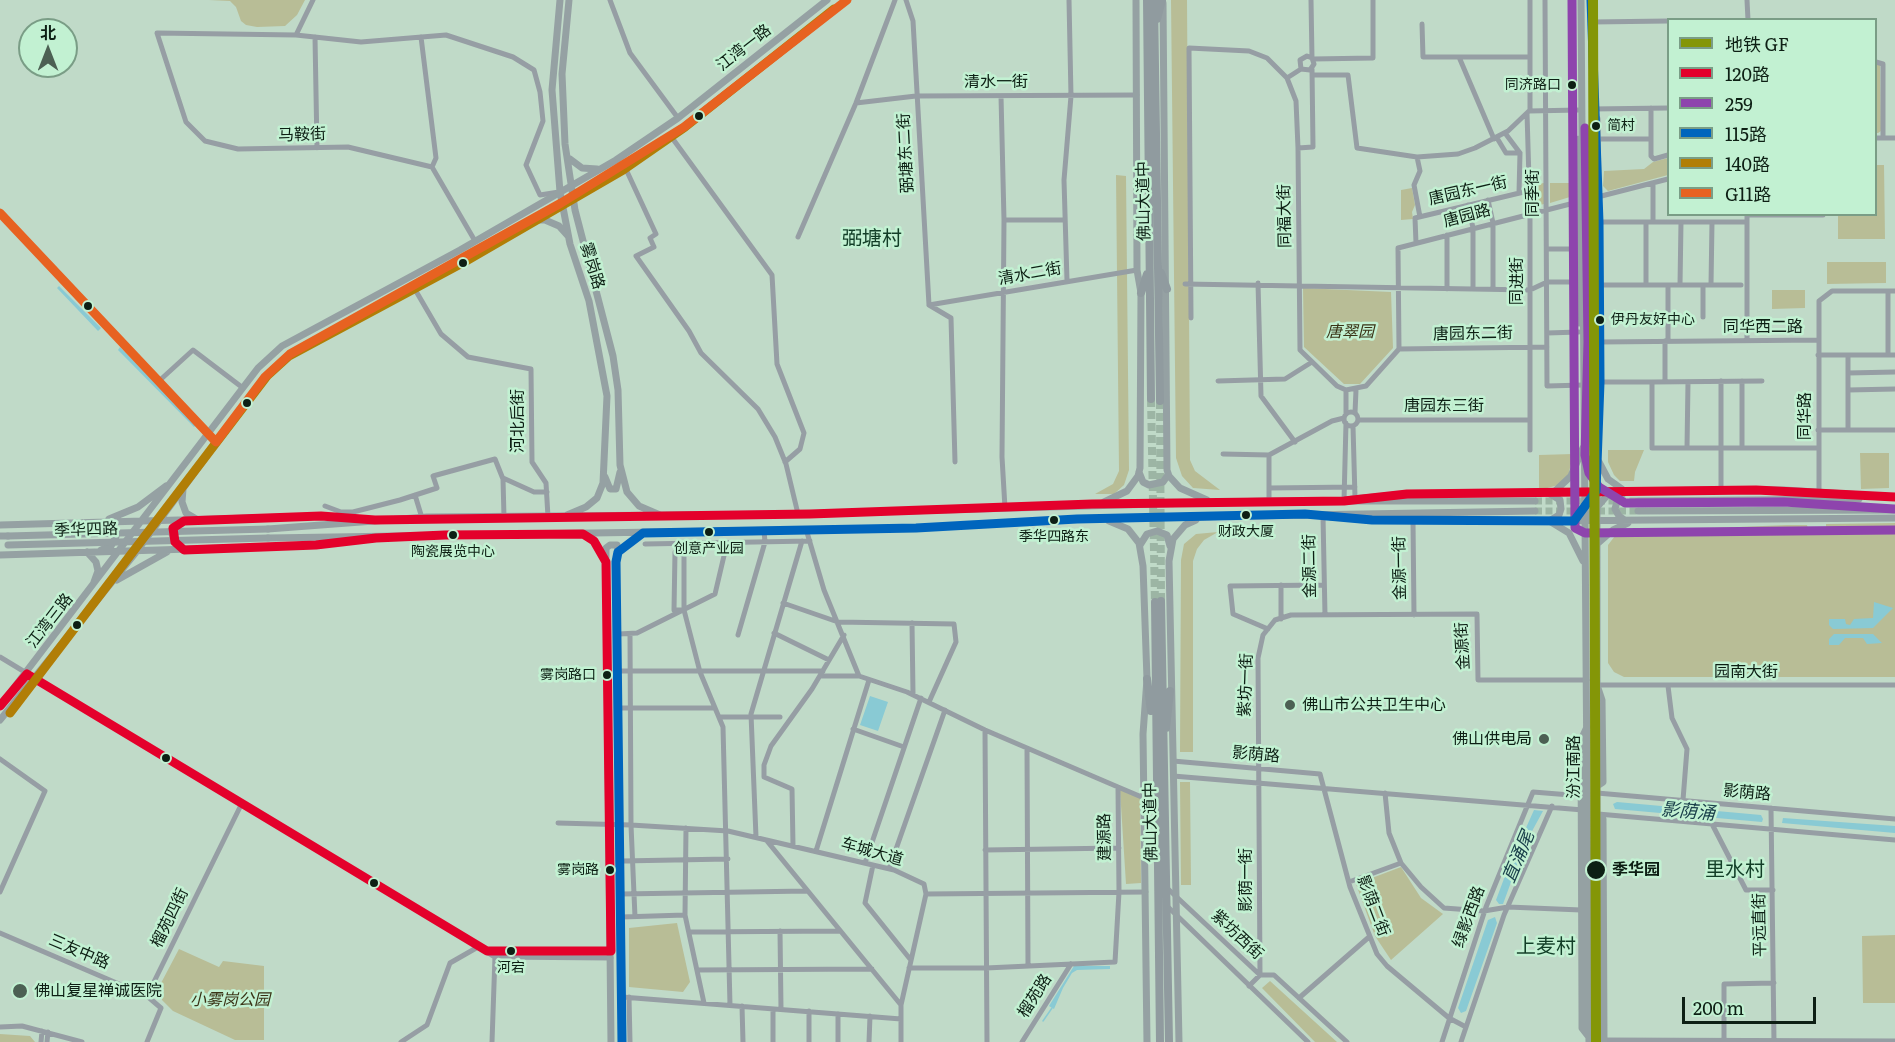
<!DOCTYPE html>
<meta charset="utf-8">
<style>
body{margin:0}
#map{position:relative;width:1895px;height:1042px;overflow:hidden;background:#c0dac8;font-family:Literata,"Noto Sans SC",serif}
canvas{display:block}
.legend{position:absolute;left:1667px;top:18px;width:210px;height:198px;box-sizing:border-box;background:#c2f1d2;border:2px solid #7a9d86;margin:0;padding:8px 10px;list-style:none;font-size:18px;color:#0d1f14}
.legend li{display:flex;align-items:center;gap:12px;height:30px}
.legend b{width:30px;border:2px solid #7a9d86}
.north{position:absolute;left:18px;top:18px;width:60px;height:60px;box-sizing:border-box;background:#c2f1d2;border:2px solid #7a9d86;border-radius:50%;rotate:0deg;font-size:16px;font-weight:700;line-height:24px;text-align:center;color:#0d1f14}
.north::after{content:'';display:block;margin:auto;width:21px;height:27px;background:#4c6053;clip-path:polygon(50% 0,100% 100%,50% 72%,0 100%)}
.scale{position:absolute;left:1682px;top:997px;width:134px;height:27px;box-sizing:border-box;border:3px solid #0d1f14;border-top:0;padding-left:8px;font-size:18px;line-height:21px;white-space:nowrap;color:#0d1f14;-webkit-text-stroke:4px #c2f1d2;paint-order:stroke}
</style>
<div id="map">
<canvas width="1895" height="1042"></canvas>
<ul class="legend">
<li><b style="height:8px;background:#849607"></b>地铁 GF</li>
<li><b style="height:8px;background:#e4002b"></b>120路</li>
<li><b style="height:8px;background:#8e44ad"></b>259</li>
<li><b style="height:8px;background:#0065bd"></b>115路</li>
<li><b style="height:8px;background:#b17e06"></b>140路</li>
<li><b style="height:8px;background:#e76221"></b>G11路</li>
</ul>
<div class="north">北</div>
<div class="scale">200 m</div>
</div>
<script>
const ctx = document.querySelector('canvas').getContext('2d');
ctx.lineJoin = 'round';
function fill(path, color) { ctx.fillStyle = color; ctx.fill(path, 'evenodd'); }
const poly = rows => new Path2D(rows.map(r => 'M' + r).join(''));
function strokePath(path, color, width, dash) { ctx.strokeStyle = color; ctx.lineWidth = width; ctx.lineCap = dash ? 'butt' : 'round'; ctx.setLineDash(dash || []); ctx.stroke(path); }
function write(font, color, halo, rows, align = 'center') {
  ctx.font = font + ' Literata,"Noto Sans SC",serif'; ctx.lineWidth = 5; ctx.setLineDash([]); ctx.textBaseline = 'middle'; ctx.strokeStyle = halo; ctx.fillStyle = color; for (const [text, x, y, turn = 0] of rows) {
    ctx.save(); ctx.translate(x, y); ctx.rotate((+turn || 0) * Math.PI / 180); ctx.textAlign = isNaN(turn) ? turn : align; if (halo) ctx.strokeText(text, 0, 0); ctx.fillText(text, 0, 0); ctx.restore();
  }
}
fill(poly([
 [209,0,305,0,297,15,285,26,257,27,246,25,241,21,236,7,230,1],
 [1171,0,1187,0,1190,460,1195,471,1220,490,1193,488,1182,476,1176,458],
 [1876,64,1880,65,1881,131,1878,133,1876,133],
 [1668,158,1668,175,1608,191,1603,186,1604,171,1644,169,1653,162],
 [1876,165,1884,165,1885,239,1838,239,1838,215,1876,214],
 [1116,175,1126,176,1129,470,1124,485,1114,494,1095,494,1113,484,1119,471],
 [1544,183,1544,204,1532,207,1531,185],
 [1550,183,1572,183,1570,197,1550,203],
 [1412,188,1415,205,1412,212,1413,219,1401,220,1401,190],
 [1827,262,1886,262,1886,283,1827,284],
 [1303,288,1391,292,1393,348,1360,384,1344,384,1304,347],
 [1772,290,1805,290,1805,308,1772,309],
 [1608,450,1644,450,1635,472,1634,481,1620,481,1614,475,1608,462],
 [1860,453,1889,453,1889,488,1861,489],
 [1573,454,1568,477,1559,485,1539,490,1539,455],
 [1895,523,1895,677,1624,677,1614,672,1608,663,1608,545,1618,532,1787,525,1807,525,1808,529,1826,529,1826,524],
 [1218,532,1204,540,1197,549,1193,561,1193,752,1180,752,1181,560,1184,544,1196,534],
 [1180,782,1190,782,1191,885,1181,885],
 [1120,790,1140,798,1141,883,1126,884],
 [1401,867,1421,898,1443,914,1391,960,1375,936,1356,884],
 [677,923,690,982,683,992,629,987,629,928],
 [1895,935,1895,1003,1863,1003,1862,936],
 [179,949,219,967,223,961,264,966,264,1040,235,1040,173,1011,162,1000,160,985],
 [1270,981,1337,1042,1315,1042,1262,988],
 [0,1034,30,1036,35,1042,0,1042]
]), '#b8bd96');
fill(poly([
 [59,286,101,328,98,331,57,288],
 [120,347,196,425,194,427,118,350],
 [1874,602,1893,608,1873,628,1833,629,1829,625,1829,619,1845,619,1846,624,1850,625,1854,619,1873,618],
 [1834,634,1873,634,1882,643,1867,644,1863,638,1845,638,1839,645,1829,645,1829,639],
 [870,696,888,702,878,731,860,725],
 [1617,802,1761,815,1763,819,1762,822,1615,809,1613,804],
 [1534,810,1543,811,1525,844,1503,904,1499,904,1496,900,1508,868],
 [1783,818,1895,826,1895,833,1782,823],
 [1495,917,1497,923,1466,1011,1461,1013,1458,1008,1488,920],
 [1074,966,1110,966,1110,969,1077,970,1072,973,1063,988,1054,1009,1049,1006]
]), '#89cad4');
strokePath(poly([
 [1043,1021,1052,1008]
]), '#89cad4', 1.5);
strokePath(poly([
 [1535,501,1638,501],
 [1535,511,1638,511]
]), '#9cb5a4', 7, [7, 3.5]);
strokePath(poly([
 [1151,399,1155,602],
 [1160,401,1161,601]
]), '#9cb5a4', 8, [8, 4]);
strokePath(poly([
 [313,0,296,35,361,42,446,35,513,57,534,70,540,92,543,121,526,165,540,195,559,192],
 [610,0,630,53,678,118],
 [906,0,913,21,929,305],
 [1311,0,1312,58,1314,64,1310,70,1301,69,1300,60,1307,56,1312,58],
 [1530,0,1530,111],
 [1545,0,1547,386,1584,385],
 [1747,0,1748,20],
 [1592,22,1668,21],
 [1422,24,1423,57,1530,57],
 [296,35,157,33,186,122,205,141,238,149,348,147,432,167,475,241],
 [315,37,317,148],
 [421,37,436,158,432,167],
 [1459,57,1494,139],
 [1313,59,1373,58,1373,0],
 [1876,62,1883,64,1883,138],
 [1312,69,1313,147,1298,148,1300,350,1337,386,1346,390,1366,386,1399,349,1398,248,1668,179],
 [1312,75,1348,75,1357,148,1417,157,1458,154,1475,148,1508,131,1529,111,1579,110],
 [1287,78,1301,69],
 [1001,96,1004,220,1002,457,1005,508],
 [856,103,916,96,1137,95],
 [1651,108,1651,156,1654,159,1668,155],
 [1592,109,1668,108],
 [1527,113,1530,213,1530,450],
 [1505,133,1520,153],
 [670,135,772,275,777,364,804,433,800,449,785,462],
 [1497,138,1506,153,1520,153,1519,193],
 [1876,138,1895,138],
 [1598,139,1651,139],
 [1417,157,1420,171,1414,185,1420,217],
 [624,165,656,234,650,238,654,247,636,256,689,331,701,353,758,409,775,437,786,464,798,514],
 [1488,200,1493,223,1493,289],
 [1468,205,1473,228,1473,289],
 [0,213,216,442],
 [1747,214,1747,340],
 [1747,215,1823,215],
 [1004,220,1064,220],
 [1599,222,1747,222],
 [1646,222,1646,285],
 [1653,222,1653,183],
 [798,237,856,103,895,0],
 [1416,243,1415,218,1528,191],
 [1547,249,1579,249],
 [1067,281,1064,180,1071,96,1069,0],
 [1258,283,1261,396,1295,442],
 [1185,284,1530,290,1547,282,1579,282],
 [1603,285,1741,285],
 [1668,285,1668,341],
 [1680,285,1681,222],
 [1711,285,1712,222],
 [413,286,441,334,468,357,531,369,532,462,546,483,548,517],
 [1447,289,1447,235],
 [1888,291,1888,355],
 [929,305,1137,270],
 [929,305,951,318,955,462],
 [1703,317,1703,285],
 [1191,318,1189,48,1249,51,1267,58,1287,78,1296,101,1298,148],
 [1547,333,1579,332],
 [1665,341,1665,382],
 [1600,342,1819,340],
 [1399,349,1547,347],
 [1818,355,1895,355],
 [1848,355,1848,430],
 [1848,373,1895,372],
 [159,381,193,350,243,388],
 [1218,381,1285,379,1312,362],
 [1721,381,1721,490],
 [1742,381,1742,448],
 [1762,381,1652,382,1652,448,1818,448],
 [1600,382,1652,382],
 [1848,390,1895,389],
 '1344 419a7 7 0 1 1 14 0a7 7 0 1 1-14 0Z',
 [1355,413,1356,390],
 [1346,414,1346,390],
 [1358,420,1530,420],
 [1353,426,1355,498],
 [1818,430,1895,430],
 [1687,448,1688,382],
 [1223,454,1269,455,1332,421,1344,418],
 [1269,455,1269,501],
 [503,478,534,492,547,492],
 [1269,488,1355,487],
 [1819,492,1819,301,1832,291,1895,291],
 [415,495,422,518],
 [1344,501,1346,423],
 [325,506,341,512,353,512,400,500,437,488,433,476,495,459,503,479,504,517],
 [1323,516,1325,615],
 [1413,521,1414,615],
 [806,529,824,590,859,676],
 [645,544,810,541],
 [1281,585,1281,619],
 [783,603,838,622,954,624,956,642,929,702],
 [684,610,674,610,675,552,684,555,684,610,700,672,723,727,730,1005],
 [912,623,913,694],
 [1268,629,1233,614,1230,586,1324,585],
 [774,633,829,660],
 [619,634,637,633,715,594,727,543],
 [630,634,631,825,635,917],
 [738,635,765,542,764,531],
 [0,657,495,957,611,958],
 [619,671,823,671],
 [820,676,859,676,907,692,985,730,1118,787,1119,892,1115,962,986,968,909,968],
 [1597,685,1895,685],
 [1668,686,1672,718,1687,749,1683,800],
 [619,708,715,708],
 [719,717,780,717],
 [853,729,904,747],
 [985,730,987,1042],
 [1027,748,1028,966],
 [0,759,45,791,0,892],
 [1173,761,1320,774,1350,887,1377,954,1387,966,1449,1018,1466,1027],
 [1173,776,1583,810],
 [1118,787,1144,798],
 [1385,793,1389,833,1401,863,1421,887,1444,908,1484,911,1508,907,1581,910],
 [1597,793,1895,819],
 [1771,808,1774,1042],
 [1598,814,1895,840],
 [558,823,631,825,728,831,894,870,924,884,926,894,1146,892],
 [1712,824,1746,890,1773,890],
 [756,837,751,714,802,541],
 [767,841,901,1005],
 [793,846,792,789,764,777,764,765,771,746,812,689,844,635],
 [985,850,1119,848],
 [816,851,869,680],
 [621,861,728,859],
 [865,863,921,698],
 [873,865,865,903,910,959],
 [889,869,945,710],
 [1349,882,1401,863],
 [1167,888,1260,975,1274,975,1347,1042],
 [621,894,807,891],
 [1167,906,1308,1042],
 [685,915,686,828],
 [621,917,685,915,704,1003],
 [780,931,781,1009],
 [689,932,840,931],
 [0,933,147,996],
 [489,951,611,951],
 [697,970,872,969],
 [1249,986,1260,975,1258,658,1263,635,1275,620,1291,615,1477,614,1478,680,1587,680],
 [622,997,901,1019],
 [629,997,630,1042],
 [1299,998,1369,937],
 [742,1006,743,1042],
 [773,1009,773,1042],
 [809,1011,809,1042],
 [0,1027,22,1026,82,1042],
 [1603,1040,1895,1041],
 [1724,1040,1724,984,1774,983],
 [41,1042,42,1031],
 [47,1042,48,1032],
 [147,1042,161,1008,147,996,242,803],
 [401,1042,427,1025,450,963,478,947],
 [492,1042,495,956],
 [838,1042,838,1014],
 [869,1042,870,1016],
 [901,1042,901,1005,926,894],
 [1022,1042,1071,964],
 [1442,1042,1486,907,1533,792,1583,796],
 [1461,1042,1504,915,1552,806]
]), '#969ea4', 5);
strokePath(poly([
 [560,0,552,90,560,192,570,244,589,301,607,396,603,483,597,498,586,507,567,515],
 [569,0,562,74,565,144,575,210,613,356,618,390,620,465,627,492,639,506,660,515],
 [1581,0,1589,1042],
 [1591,0,1597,432,1597,1042],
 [1163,3,1167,470,1169,476,1180,488,1207,500],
 [1597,119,1599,264],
 [1579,139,1579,323],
 [570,159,582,168,597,169],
 [534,220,545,220,559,226,568,236],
 [1599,462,1608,479,1622,489],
 [1139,472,1143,482,1149,485,1163,482,1168,475],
 [605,477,610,489,616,489,620,472],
 [183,489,182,502,186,513,198,520],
 [1626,491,1618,498,1615,509,1619,516,1626,521],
 [1554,492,1571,476,1583,448],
 [1550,494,1560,500,1561,509,1559,515,1551,520],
 [1352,499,1407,494,1721,490,1784,490,1895,497],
 [1638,501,1859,499],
 [1104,502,1127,491,1138,476,1140,468,1141,293,1137,270,1136,0],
 [1638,511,1895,510],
 [1331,517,1527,521,1895,518],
 [109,519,138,507,166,486],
 [1109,521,1128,529,1139,543,1143,566,1147,679,1143,734,1147,1042],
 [1574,521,1596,491],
 [1585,521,1611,491],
 [182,522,173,528,172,534,175,542,184,550],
 [1551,522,1569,533,1583,561],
 [0,525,321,516,351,518],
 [268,529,427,517,798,514,1265,501,1535,501],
 [583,534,594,541,606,562,611,1042],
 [0,536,8,536],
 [268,538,916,528,1077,519,1535,511],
 [1140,545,1147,534,1157,531,1167,535,1170,546],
 [1596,545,1613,530,1628,523],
 [101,550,111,546,116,537,115,530,104,524],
 [87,552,96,562,98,571,94,582],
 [0,555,316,545,345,541],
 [606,557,606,548,610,545,617,545,618,552],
 [117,580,167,552],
 [0,706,258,368,282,346,460,250,616,160,678,118,827,0],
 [0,720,137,551,265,377,290,354,561,203,684,127,847,0],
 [1587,727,1581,740,1582,1013,1582,1028,1589,1037],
 [1597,786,1603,782,1602,700,1598,688],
 [1597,814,1603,819,1604,1042],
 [622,1042,616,562,618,552,641,534],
 [1179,1042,1169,561,1173,539,1185,525,1196,520]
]), '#95a1a3', 7);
strokePath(poly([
 [1147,0,1151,399],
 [1154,0,1160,401],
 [1157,19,1162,0],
 [1161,273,1167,289],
 [1141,293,1147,274],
 [1161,601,1169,1042],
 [1155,602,1160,1042],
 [1147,679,1151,711],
 [1166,728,1170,691]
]), '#909b9f', 8);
strokePath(poly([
 [8,536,268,529],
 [8,545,268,538]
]), '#95a1a3', 7);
strokePath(poly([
 [0,706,27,674,487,951,611,951,606,562,594,541,583,534,445,535,376,538,316,545,184,550,175,542,173,528,184,521,321,516,375,520,810,514,1092,504,1344,501,1407,494,1756,490,1895,497]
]), '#e4002b', 9);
strokePath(poly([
 [1572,0,1575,528,1585,533,1895,530],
 [1585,128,1588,342,1585,455,1589,473,1599,487,1625,503,1784,502,1894,509]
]), '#8e44ad', 9);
strokePath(poly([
 [622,1042,616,562,618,552,643,533,916,528,1077,519,1305,514,1372,520,1574,521,1596,491,1600,382,1599,222,1591,0]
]), '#0065bd', 9);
strokePath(poly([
 [10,713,267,376,289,356,466,261,623,170,685,127,834,9]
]), '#b17e06', 9);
strokePath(poly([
 [0,213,216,442,265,377,290,354,561,203,684,127,847,0]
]), '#e76221', 9);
strokePath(poly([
 [1593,0,1596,1042]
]), '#849607', 10);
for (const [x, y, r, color] of [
 [1572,85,5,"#0d1f14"],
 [699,116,5,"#0d1f14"],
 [1596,126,5,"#0d1f14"],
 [463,263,5,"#0d1f14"],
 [88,306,5,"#0d1f14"],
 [1600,320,5,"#0d1f14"],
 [247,403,5,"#0d1f14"],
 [1246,515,5,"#0d1f14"],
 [1054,520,5,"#0d1f14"],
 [709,532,5,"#0d1f14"],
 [453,535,5,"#0d1f14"],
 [77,625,5,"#0d1f14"],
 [607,675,5,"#0d1f14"],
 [1290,705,6,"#4c6053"],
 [1544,739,6,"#4c6053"],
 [166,758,5,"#0d1f14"],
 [610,870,5,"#0d1f14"],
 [1596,870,10,"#0d1f14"],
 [374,883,5,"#0d1f14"],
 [511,951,5,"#0d1f14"],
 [20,991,8,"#4c6053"]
]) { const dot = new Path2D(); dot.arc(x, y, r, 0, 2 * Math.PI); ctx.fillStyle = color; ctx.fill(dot); strokePath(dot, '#c2f1d2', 2); }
write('14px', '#0d1f14', '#c2f1d2', [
 ["同济路口",1561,85,"right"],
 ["简村",1607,126,"left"],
 ["伊丹友好中心",1611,320,"left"],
 ["财政大厦",1246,532],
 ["季华四路东",1054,537],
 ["创意产业园",709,549],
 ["陶瓷展览中心",453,552],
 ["雾岗路口",596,675,"right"],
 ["雾岗路",599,870,"right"],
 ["河宕",511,968]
]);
write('16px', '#0d1f14', '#c2f1d2', [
 ["江湾一路",744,48,-38],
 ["清水一街",996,82],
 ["马鞍街",302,135,-2],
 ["弼塘东二街",906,153,-93],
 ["唐园东一街",1468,191,-13],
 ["同季街",1533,193,-90],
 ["佛山大道中",1144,201,-91],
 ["同福大街",1285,216,-91],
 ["唐园路",1467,216,-15],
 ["雾岗路",592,266,73],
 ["清水二街",1030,274,-10],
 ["同进街",1517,281,-90],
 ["同华西二路",1763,327],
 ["唐园东二街",1473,334,-1],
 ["唐园东三街",1444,406],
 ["同华路",1805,416,-90],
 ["河北后街",518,421,-90],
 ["季华四路",86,530,-2],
 ["金源二街",1310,566,-91],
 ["金源一街",1400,568,-91],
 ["江湾三路",50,621,-52],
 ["金源街",1463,646,-93],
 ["园南大街",1746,672],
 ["紫坊一街",1246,685,-88],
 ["影荫路",1256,755,5],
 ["汾江南路",1574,767,-90],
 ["影荫路",1747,793,5],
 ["佛山大道中",1151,822,-91],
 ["建源路",1105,837,-91],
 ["车城大道",872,852,16],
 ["影荫一街",1246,880,-90],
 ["影荫二街",1373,906,69],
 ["绿影西路",1469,917,-70],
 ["榴苑四街",170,918,-64],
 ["平远直街",1760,925,-91],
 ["紫坊西街",1237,935,43],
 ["三友中路",79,952,23],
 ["榴苑路",1035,996,-58]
]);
write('italic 16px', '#3a3316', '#c2f1d2', [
 ["唐翠园",1350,332],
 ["小雾岗公园",230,1000]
]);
write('16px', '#0d1f14', '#c2f1d2', [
 ["佛山市公共卫生中心",1302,705],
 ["佛山供电局",1532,739,"right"],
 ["佛山复星禅诚医院",34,991]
], 'left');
write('bold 16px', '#0d1f14', '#c2f1d2', [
 ["季华园",1612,870]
], 'left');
write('italic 18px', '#1b414b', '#c2f1d2', [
 ["影荫涌",1688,812,5],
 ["直涌尾",1519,857,-67]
]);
write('20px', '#123e27', '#c2f1d2', [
 ["弼塘村",872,239],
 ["里水村",1735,870],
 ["上麦村",1546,947]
]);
</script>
